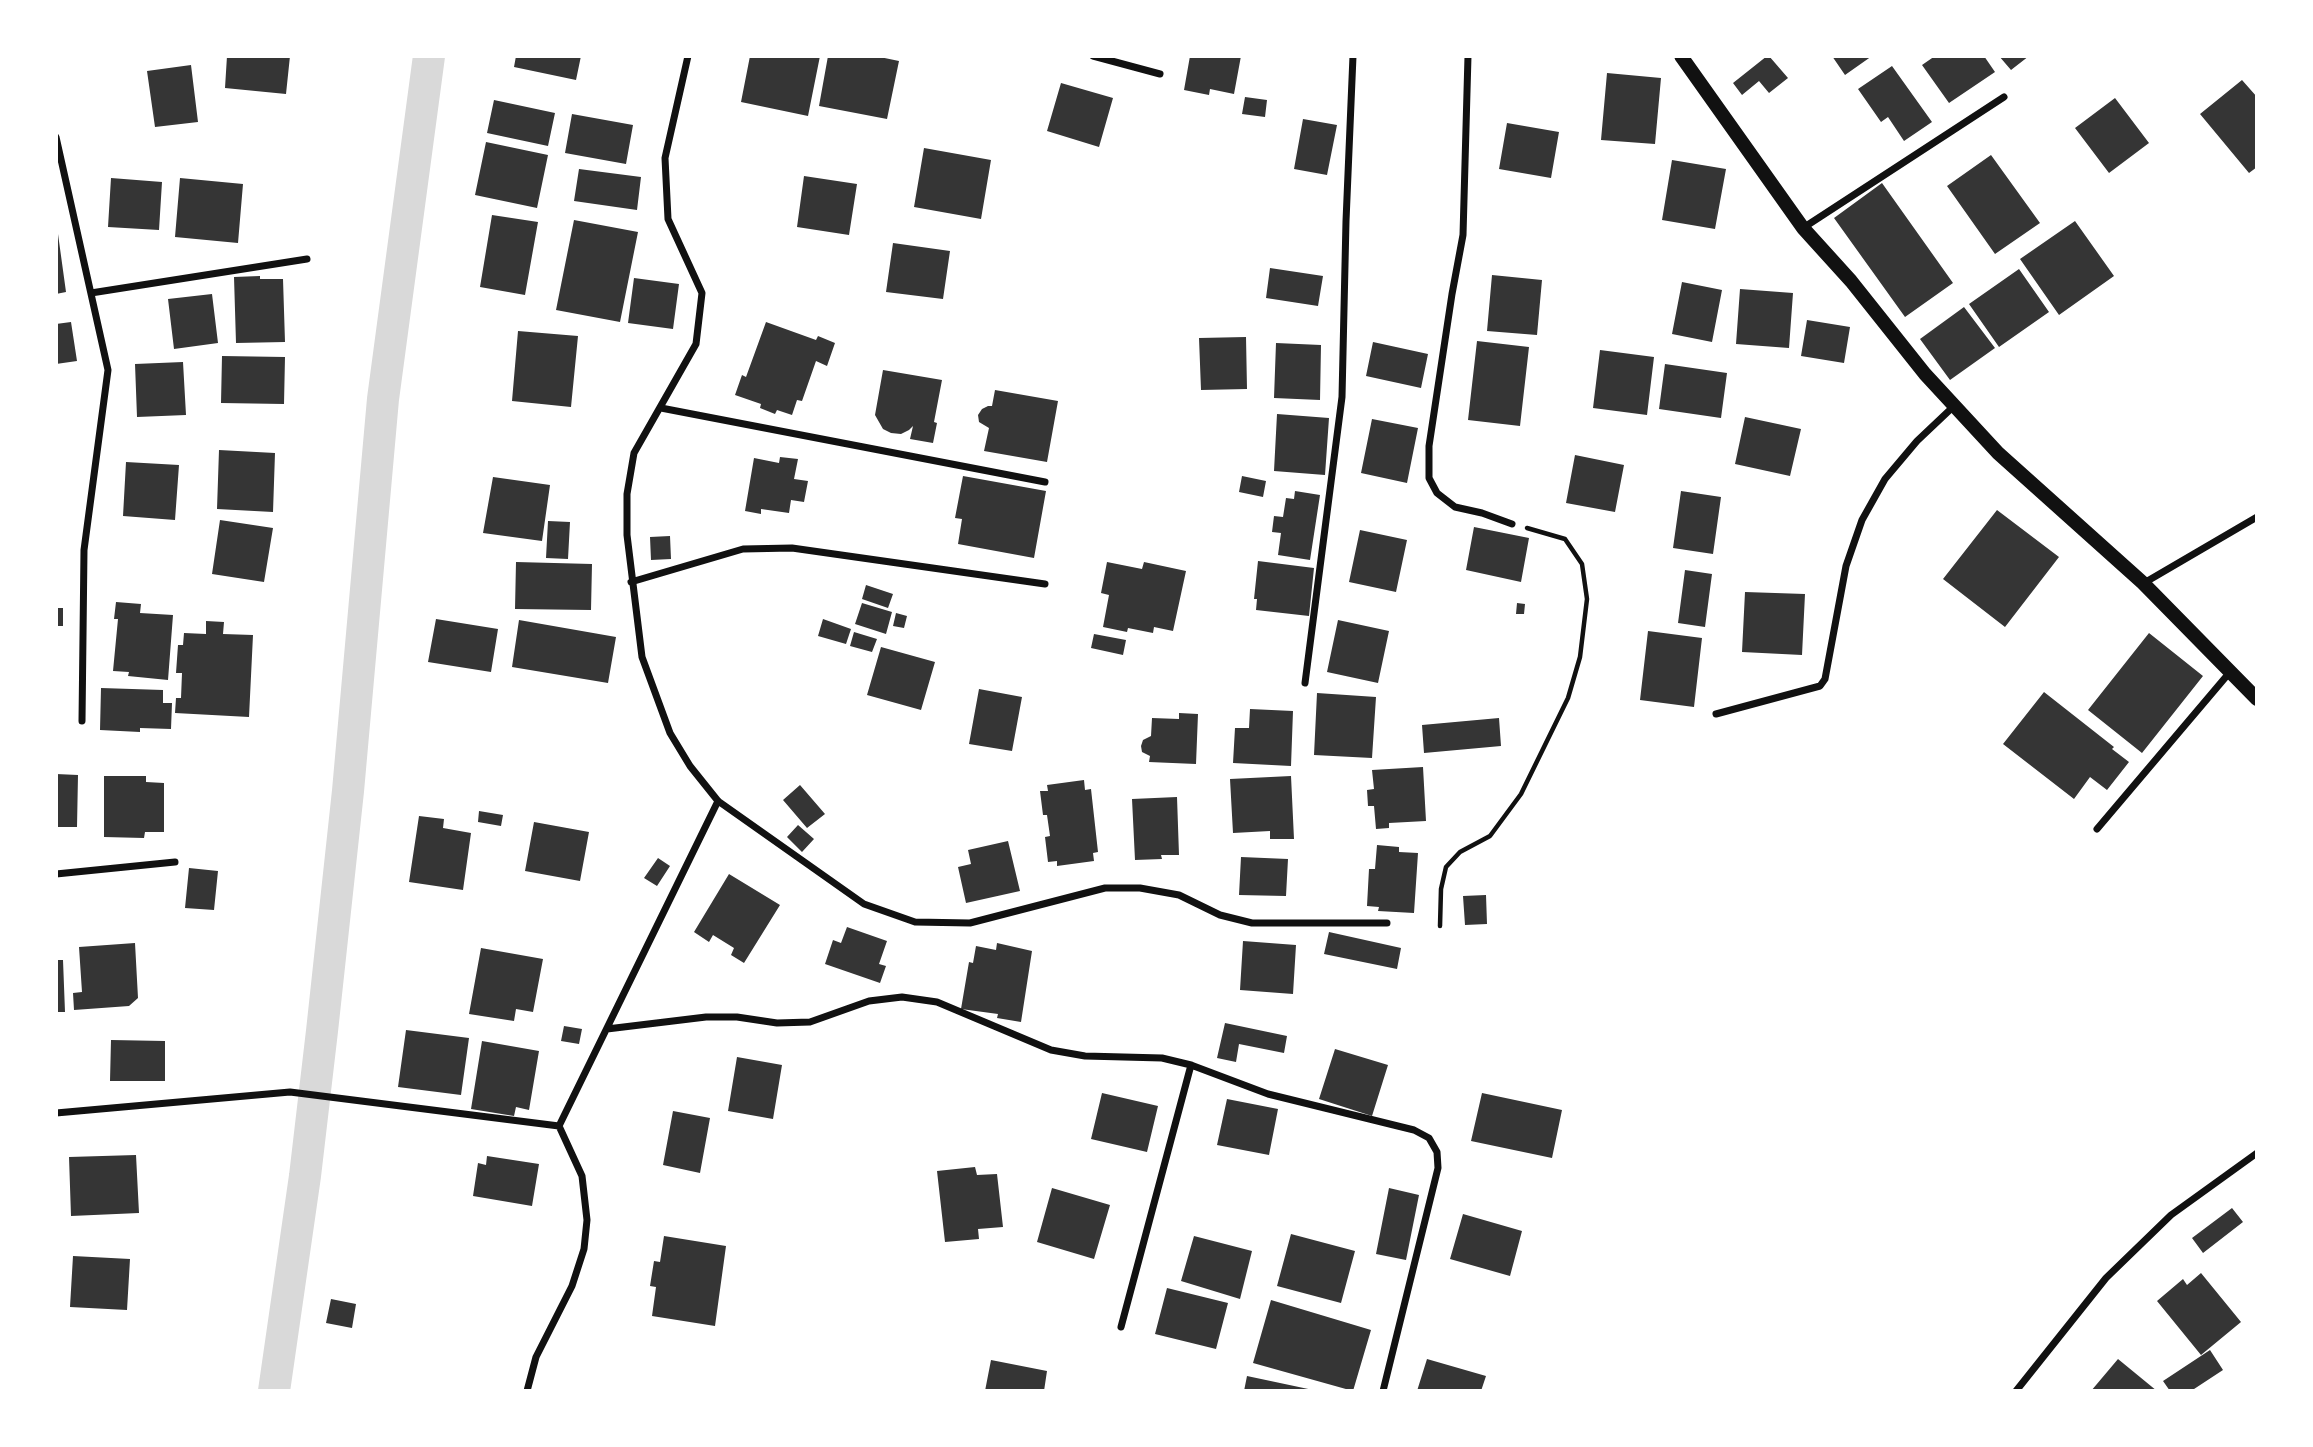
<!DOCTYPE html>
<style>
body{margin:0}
#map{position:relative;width:2313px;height:1447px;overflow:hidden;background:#fff;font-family:"DM Sans",sans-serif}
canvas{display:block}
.frame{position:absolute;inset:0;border:58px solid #fff;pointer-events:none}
</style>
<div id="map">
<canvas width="2313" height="1447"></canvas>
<div class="frame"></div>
</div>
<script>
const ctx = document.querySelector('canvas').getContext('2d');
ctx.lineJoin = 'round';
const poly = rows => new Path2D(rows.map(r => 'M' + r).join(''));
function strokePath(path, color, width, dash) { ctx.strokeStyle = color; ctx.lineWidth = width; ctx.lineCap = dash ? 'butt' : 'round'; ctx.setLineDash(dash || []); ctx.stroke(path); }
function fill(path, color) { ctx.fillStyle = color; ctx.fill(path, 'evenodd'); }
strokePath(poly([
 [274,1391,305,1176,322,1031,348,791,383,399,429,56]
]), '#d9d9d9', 32);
fill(poly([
 [227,56,290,56,286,94,225,88],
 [516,56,581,56,576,80,514,67],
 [750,56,820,56,808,116,741,102],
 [828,56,875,56,899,61,887,119,819,106],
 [1190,56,1241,56,1234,94,1210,89,1209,95,1184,90],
 [1767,56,1769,56,1788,78,1769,93,1759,81,1742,95,1733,83],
 [1832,56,1872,56,1845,75],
 [1935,56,1984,56,1995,72,1949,103,1922,65],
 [1999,56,2029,56,2011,70],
 [191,65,198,122,155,127,147,71],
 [1892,66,1932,122,1904,141,1888,117,1881,122,1858,89],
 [1607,73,1661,78,1655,144,1601,140],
 [2242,80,2257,97,2257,167,2249,173,2200,114],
 [1061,83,1113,98,1099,147,1047,131],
 [1245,97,1267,100,1265,117,1242,114],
 [2115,98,2149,143,2109,173,2075,128],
 [494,100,555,113,548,146,487,133],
 [572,114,633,125,626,164,565,153],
 [1303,119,1337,125,1327,175,1294,169],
 [1507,123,1559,132,1551,178,1499,169],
 [486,142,548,155,537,208,475,195],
 [924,148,991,160,981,219,914,207],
 [1991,155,2040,223,1995,254,1947,186],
 [1672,160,1726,169,1715,229,1662,220],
 [579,169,641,177,637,210,574,201],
 [804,176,857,184,849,235,797,227],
 [111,178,162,182,159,230,108,227],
 [180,178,243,184,238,243,175,237],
 [1882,183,1953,283,1905,317,1834,218],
 [492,215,538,222,525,295,480,287],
 [574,220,638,232,620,322,556,310],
 [2075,221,2114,276,2059,315,2020,259],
 [58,234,66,292,56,294,56,235],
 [893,243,950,251,943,299,886,292],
 [1270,268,1323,276,1318,306,1266,298],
 [2019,269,2049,312,1999,347,1969,304],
 [1492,275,1542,280,1537,335,1487,331],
 [260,276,260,279,283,279,285,342,236,343,234,277],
 [634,278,679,284,673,329,628,323],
 [1682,282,1722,290,1712,342,1672,334],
 [1740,289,1793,293,1789,348,1736,344],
 [212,294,218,343,174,349,168,299],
 [1964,307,1995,348,1950,380,1920,339],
 [1807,320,1850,327,1844,363,1801,356],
 [71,322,77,361,56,364,56,324],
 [766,322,816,340,818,336,835,343,827,366,816,361,802,401,797,400,792,415,777,410,775,414,760,408,761,404,735,395,742,375,746,377],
 [518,331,578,336,571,407,512,401],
 [1246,337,1247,389,1201,390,1199,338],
 [1477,341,1529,347,1520,426,1468,420],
 [1373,342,1428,354,1421,388,1366,376],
 [1276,343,1321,345,1320,400,1274,398],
 [1600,350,1654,357,1647,415,1593,408],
 [222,356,285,357,284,404,221,403],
 [183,362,186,415,137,417,135,364],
 [1665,364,1727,373,1721,418,1659,409],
 [883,370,942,380,934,422,937,423,933,443,910,439,913,426,909,430,901,434,891,433,883,429,875,415],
 [995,390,1058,401,1047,462,984,451,989,428,979,422,978,415,982,409,988,406,992,406],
 [1277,414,1329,418,1325,475,1274,471],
 [1745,417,1801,429,1790,476,1735,464],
 [1372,419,1418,428,1407,483,1361,473],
 [219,450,275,453,273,512,217,509],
 [1575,455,1624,465,1615,512,1566,503],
 [780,457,798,459,794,479,808,481,804,502,791,500,789,513,761,509,761,514,745,511,754,458,779,463],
 [126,462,179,465,175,520,123,516],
 [963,476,1046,491,1034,558,958,544,962,519,955,518],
 [1242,476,1266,481,1263,497,1239,492],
 [493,477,550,485,542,541,483,533],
 [1295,491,1320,495,1310,560,1278,555,1281,533,1272,532,1274,516,1283,517,1286,498,1294,499],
 [1681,491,1721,497,1713,554,1673,548],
 [1997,510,2059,557,2005,627,1943,579],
 [220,520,273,528,264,582,212,574],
 [548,521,570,522,568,559,546,558],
 [1474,527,1529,538,1521,582,1466,570],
 [1360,530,1407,540,1396,592,1349,582],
 [670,536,671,559,651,560,650,537],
 [1258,561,1314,568,1309,616,1256,610,1257,599,1254,599],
 [516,562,592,564,591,610,515,609],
 [1107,562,1142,569,1144,562,1186,571,1173,631,1154,627,1153,633,1128,628,1127,632,1103,627,1109,595,1101,593],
 [1685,570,1712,574,1705,627,1678,623],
 [866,585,893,594,888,608,862,599],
 [1745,592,1805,594,1802,655,1742,652],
 [116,602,141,604,140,613,173,615,168,680,128,676,129,672,113,671,118,619,114,619],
 [862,603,892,612,886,634,855,624],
 [1517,603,1525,604,1524,614,1516,614],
 [56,608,63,608,63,626,56,626],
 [896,613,907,616,904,628,893,626],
 [436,619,498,629,491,672,428,662],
 [823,619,851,629,846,644,818,636],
 [519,620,616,637,608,683,512,667],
 [1338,620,1389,631,1378,683,1327,672],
 [206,621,224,622,223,634,253,635,249,717,175,713,176,698,181,698,182,673,176,673,178,645,183,645,184,633,206,634],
 [1648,631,1702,638,1694,707,1640,700],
 [854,632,877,639,872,652,850,646],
 [2149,633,2203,676,2142,753,2088,710],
 [1094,634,1126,640,1123,655,1091,648],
 [881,647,935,662,921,710,867,695],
 [101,688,163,690,163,703,172,703,171,729,140,728,140,732,100,730],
 [979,689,1022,697,1012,751,969,744],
 [2044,692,2114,747,2112,749,2129,762,2107,790,2090,777,2074,799,2003,744],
 [1317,693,1376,697,1372,758,1314,755],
 [1250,709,1293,711,1291,766,1233,763,1235,728,1249,728],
 [1179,713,1198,714,1196,764,1149,762,1150,756,1142,752,1141,746,1143,740,1151,736,1152,718,1179,719],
 [1499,718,1501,746,1424,753,1422,725],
 [1423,767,1426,821,1389,823,1389,828,1376,829,1374,806,1368,806,1367,790,1374,789,1372,770],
 [56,774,78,775,77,827,56,827],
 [104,776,146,776,146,782,164,783,164,832,145,832,144,838,104,837],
 [1291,776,1294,839,1270,839,1270,831,1233,833,1230,779],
 [1084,780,1085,790,1091,789,1098,852,1093,853,1094,861,1057,866,1057,861,1048,862,1045,837,1050,836,1047,815,1043,815,1040,791,1048,791,1047,785],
 [800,785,825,814,807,828,783,800],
 [1177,797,1179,855,1161,855,1162,859,1135,860,1132,799],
 [479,811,503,815,501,826,478,822],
 [419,816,444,819,443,828,471,833,463,890,409,882],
 [534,822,589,832,580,881,525,871],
 [798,825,814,839,802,852,787,837],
 [1008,841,1020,891,966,903,958,867,971,864,968,850],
 [1377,845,1399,847,1399,852,1418,853,1414,913,1378,911,1379,907,1367,906,1369,869,1375,869],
 [1241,857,1288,859,1286,896,1239,895],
 [658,858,670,866,657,886,644,878],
 [189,868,218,871,214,910,185,908],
 [729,874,780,905,744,963,731,955,734,948,713,935,709,942,694,932],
 [1486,895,1487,924,1465,925,1463,896],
 [847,927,887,941,879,964,886,966,880,983,825,964,833,940,841,943],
 [1329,932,1401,948,1397,969,1324,954],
 [1243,941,1296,945,1293,994,1240,990],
 [135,943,138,998,129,1006,74,1010,73,993,82,992,79,947],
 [997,943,1032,951,1021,1022,997,1018,998,1014,961,1009,969,962,973,963,976,946,996,950],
 [481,948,543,959,533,1012,516,1009,514,1021,469,1014],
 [56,960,63,960,65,1012,56,1012],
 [1225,1023,1287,1036,1284,1053,1239,1044,1236,1062,1217,1058],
 [564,1026,582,1029,579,1044,561,1041],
 [406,1030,469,1038,461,1095,398,1087],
 [111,1040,165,1041,165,1081,110,1081],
 [482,1041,539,1051,529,1110,516,1107,514,1116,471,1109],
 [1335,1049,1388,1065,1372,1116,1319,1099],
 [737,1057,782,1065,773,1119,728,1111],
 [1102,1093,1158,1106,1147,1152,1091,1139],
 [1482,1093,1562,1110,1552,1158,1471,1141],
 [1227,1099,1278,1109,1269,1155,1217,1145],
 [673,1111,710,1118,700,1173,663,1165],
 [136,1155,139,1213,71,1216,69,1157],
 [487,1156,539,1164,532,1206,473,1196,478,1163,486,1165],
 [975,1167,977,1175,997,1174,1003,1227,978,1229,979,1239,945,1242,937,1171],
 [1052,1188,1110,1205,1094,1259,1037,1242],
 [1389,1188,1419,1195,1406,1260,1376,1254],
 [2232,1208,2243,1222,2203,1253,2192,1238],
 [1463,1214,1522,1231,1510,1276,1450,1259],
 [1291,1234,1355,1251,1341,1303,1277,1286],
 [664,1236,726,1246,715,1326,652,1316,656,1287,650,1286,654,1261,660,1262],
 [1194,1236,1252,1251,1240,1299,1181,1281],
 [73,1256,130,1259,127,1310,70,1307],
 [2201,1273,2241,1322,2201,1355,2157,1301,2183,1279,2187,1285],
 [1167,1288,1228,1303,1216,1349,1155,1334],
 [331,1299,356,1304,352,1328,326,1323],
 [1271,1300,1371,1330,1353,1391,1253,1363],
 [2210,1350,2223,1370,2191,1391,2170,1391,2163,1381],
 [1427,1359,1486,1376,1481,1391,1417,1391],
 [2118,1359,2157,1391,2091,1391],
 [991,1360,1047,1371,1044,1391,985,1391],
 [1247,1376,1313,1390,1313,1391,1244,1391]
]), '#353535');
strokePath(poly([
 [1440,926,1441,889,1446,867,1460,852,1490,836,1521,794,1568,698,1580,657,1587,599,1582,564,1565,539,1527,528]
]), '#111', 4.5);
strokePath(poly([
 [688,56,665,158,668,219,702,293,696,344,634,453,627,494,627,535,642,657,670,733,690,766,718,801,864,904,915,922,970,923,1105,888,1140,888,1179,895,1220,915,1252,923,1387,923],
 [1093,56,1160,74],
 [1468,56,1463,235,1452,294,1429,446,1429,478,1437,493,1455,507,1482,513,1512,524],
 [56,137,108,370,84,550,82,721],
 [1803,228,2004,97],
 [91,293,307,259],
 [661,408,1045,482],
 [631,582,743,549,792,548,1045,584],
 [2144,583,2257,517],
 [1305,683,1342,397,1346,221,1353,56],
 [1716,714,1820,686,1825,679,1846,566,1862,520,1885,479,1917,441,1954,406],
 [2097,829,2230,672],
 [56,874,175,862],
 [607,1029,706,1017,737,1017,777,1023,810,1022,869,1001,902,997,937,1002,1051,1050,1085,1056,1162,1058,1191,1065,1268,1094,1414,1130,1429,1138,1437,1152,1438,1168,1383,1391],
 [56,1113,290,1092,559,1126],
 [559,1126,718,801],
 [1121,1327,1191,1065],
 [527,1391,536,1357,572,1286,584,1249,587,1220,582,1176,559,1126],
 [2016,1391,2106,1278,2171,1215,2257,1153]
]), '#111', 7);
strokePath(poly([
 [1681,56,1803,228,1851,281,1925,374,1998,453,2143,583,2257,699]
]), '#111', 14);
</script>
